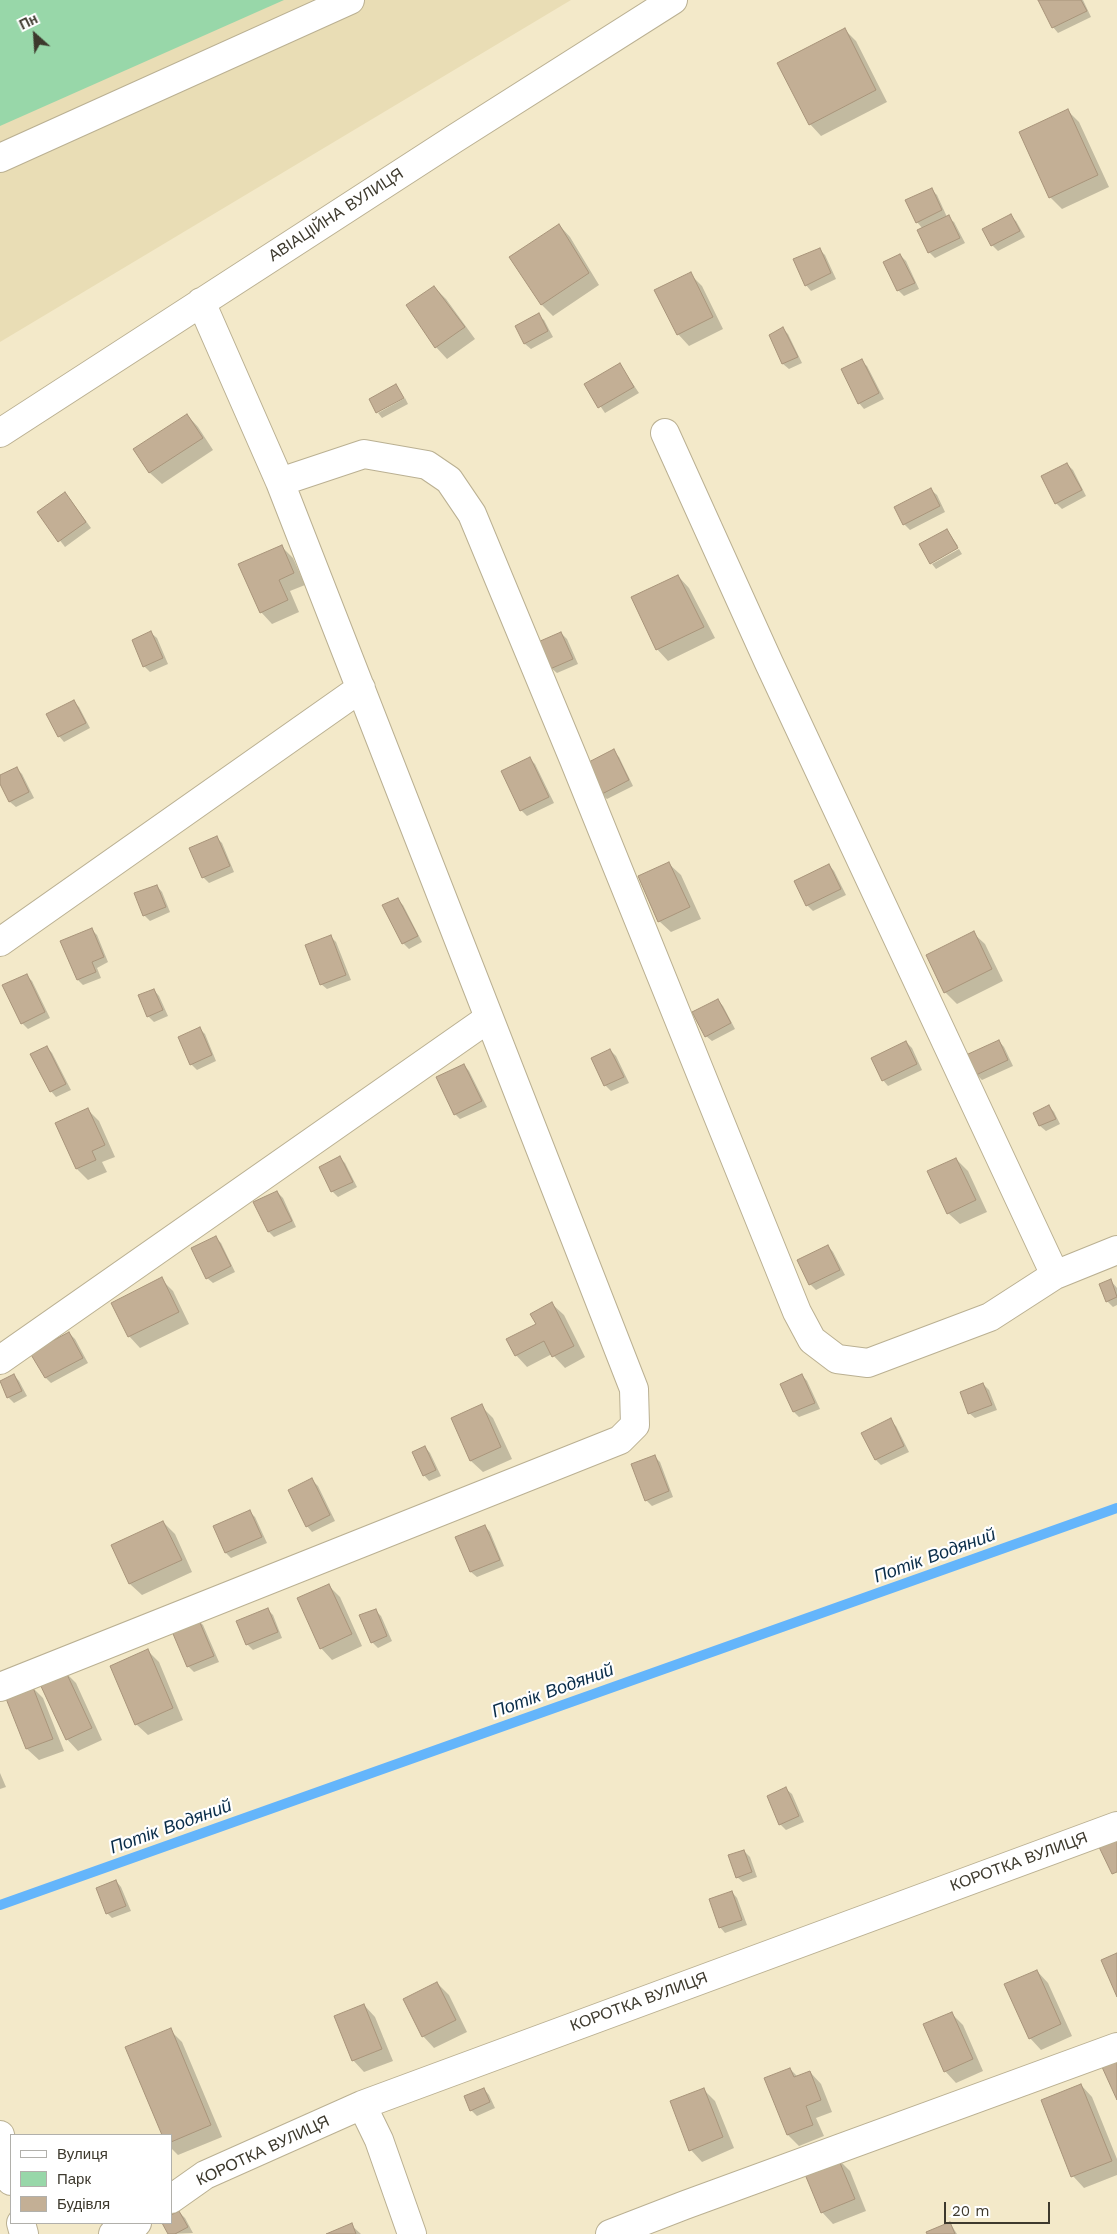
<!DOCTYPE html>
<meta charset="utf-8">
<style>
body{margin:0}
#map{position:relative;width:1117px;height:2234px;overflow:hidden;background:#f3e9c9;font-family:"Work Sans",sans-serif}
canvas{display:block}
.legend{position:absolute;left:10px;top:2134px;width:162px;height:90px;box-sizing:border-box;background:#fff;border:1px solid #b1b0ab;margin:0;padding:6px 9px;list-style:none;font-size:15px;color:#3d392d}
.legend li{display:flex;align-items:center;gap:10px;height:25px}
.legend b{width:25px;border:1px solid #b1b0ab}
.north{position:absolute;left:10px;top:10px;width:50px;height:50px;-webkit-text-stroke:4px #fff;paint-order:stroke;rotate:334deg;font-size:14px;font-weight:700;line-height:20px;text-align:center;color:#3d392d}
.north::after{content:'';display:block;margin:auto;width:18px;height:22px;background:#3d392d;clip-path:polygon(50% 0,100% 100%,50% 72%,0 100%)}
.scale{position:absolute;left:944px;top:2202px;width:106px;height:22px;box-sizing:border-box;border:2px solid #3d392d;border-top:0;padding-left:6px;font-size:15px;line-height:18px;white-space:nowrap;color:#3d392d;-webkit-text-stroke:4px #fff;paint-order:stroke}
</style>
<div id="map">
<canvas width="1117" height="2234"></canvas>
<ul class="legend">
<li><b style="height:6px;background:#fff"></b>Вулиця</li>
<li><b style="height:14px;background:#98d7a9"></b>Парк</li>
<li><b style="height:14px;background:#c3af95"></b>Будівля</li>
</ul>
<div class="north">Пн</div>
<div class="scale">20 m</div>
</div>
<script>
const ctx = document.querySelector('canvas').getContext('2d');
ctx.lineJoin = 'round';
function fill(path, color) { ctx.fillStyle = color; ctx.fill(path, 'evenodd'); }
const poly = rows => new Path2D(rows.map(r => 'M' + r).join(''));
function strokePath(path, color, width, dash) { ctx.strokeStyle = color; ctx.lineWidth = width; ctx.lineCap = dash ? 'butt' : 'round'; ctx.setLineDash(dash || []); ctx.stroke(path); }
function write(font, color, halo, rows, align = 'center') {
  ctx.font = font + ' "Work Sans",sans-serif'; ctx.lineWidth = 4.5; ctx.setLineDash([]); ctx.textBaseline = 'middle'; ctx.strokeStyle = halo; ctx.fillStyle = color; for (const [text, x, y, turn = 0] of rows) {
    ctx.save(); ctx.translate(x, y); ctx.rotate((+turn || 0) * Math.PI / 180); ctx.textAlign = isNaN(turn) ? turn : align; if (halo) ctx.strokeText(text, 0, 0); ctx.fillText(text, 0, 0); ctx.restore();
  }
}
fill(poly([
 [0,0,571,0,0,342]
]), '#e9ddb5');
fill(poly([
 [0,0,284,0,0,126]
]), '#98d7a9');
fill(poly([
 [1039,0,1083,0,1091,17,1058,33,1053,27],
 [844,29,856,41,887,102,821,136,810,124],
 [1068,111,1079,122,1109,187,1062,209,1050,197],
 [931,189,937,195,947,217,954,222,965,243,935,258,929,252,923,229,917,222],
 [1010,216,1016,221,1025,237,998,251,992,245],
 [559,225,570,237,599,285,553,316,541,304],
 [819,249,825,255,836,279,811,291,806,285],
 [900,255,906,261,919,289,904,296,898,290,885,263],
 [690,274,702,286,723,329,689,346,678,334],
 [434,287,446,299,475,339,447,359,436,347],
 [538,315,544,320,553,337,531,349,525,344,516,326],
 [783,329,788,334,802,363,789,369,783,364,771,336],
 [861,361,867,366,884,399,864,409,859,403],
 [620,365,639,393,605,413,586,385],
 [405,398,408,404,382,418,378,413],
 [187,415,198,427,213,450,162,484,150,473,135,449],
 [1067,464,1073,470,1086,496,1062,509,1056,503],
 [931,490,937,495,945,512,910,530,904,524],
 [70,499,91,528,65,547,39,513],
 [947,530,958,546,931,562],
 [281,546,293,558,305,585,290,591,299,612,272,624,261,612],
 [959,549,962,554,936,569,932,564],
 [678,576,689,588,715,638,668,661,657,649],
 [151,633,157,638,168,664,150,672,144,666],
 [561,633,567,639,578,664,557,673,551,668],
 [74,702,79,707,90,728,64,742,59,736],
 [613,751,619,757,633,786,607,799,601,794],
 [530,759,535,764,554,803,527,816,521,810],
 [16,768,22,774,34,798,16,807,10,802,0,781,0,777],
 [216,837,222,843,234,872,209,883,204,878,191,849],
 [669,864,681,875,701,919,671,932,659,921],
 [829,865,834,871,846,895,813,911,807,905],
 [157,886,162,892,170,912,150,921,144,915],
 [397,899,403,905,422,942,409,949,403,943],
 [92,930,97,935,108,962,97,968,101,978,83,985,78,980,62,942],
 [973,933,985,944,1003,981,957,1004,945,992],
 [331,937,336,942,351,980,327,989,321,984],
 [26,975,32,981,50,1018,28,1029,22,1023],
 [154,990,159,996,168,1016,154,1022,148,1016],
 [718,1000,723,1006,735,1029,712,1041,706,1036],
 [199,1028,205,1034,216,1061,197,1070,191,1064],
 [999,1041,1004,1047,1013,1066,982,1080,977,1075,968,1056],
 [906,1042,912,1048,922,1070,888,1086,883,1080],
 [47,1047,52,1053,71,1090,56,1097,51,1091],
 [610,1050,616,1056,629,1083,611,1091,606,1086,592,1059],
 [464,1065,469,1071,487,1107,460,1119,455,1114],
 [1049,1106,1054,1112,1060,1124,1046,1131,1040,1126,1034,1113],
 [88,1110,99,1121,115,1157,102,1162,107,1172,88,1180,77,1169,56,1124],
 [340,1158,345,1163,357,1187,338,1197,332,1191],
 [956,1159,968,1171,987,1212,960,1224,948,1213],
 [277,1192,283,1198,296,1227,274,1237,269,1232],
 [215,1237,221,1243,235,1272,213,1283,207,1278],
 [828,1246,833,1252,845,1275,816,1290,810,1284],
 [161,1279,173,1291,189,1324,140,1348,129,1336],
 [1111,1281,1117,1288,1117,1305,1113,1307,1107,1301,1101,1285],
 [552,1304,564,1315,585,1357,565,1368,552,1354,527,1367,516,1355],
 [69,1333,75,1339,88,1363,51,1383,46,1378,32,1353],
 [14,1375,19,1381,27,1396,14,1403,8,1397],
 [802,1375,807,1381,820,1409,799,1417,794,1412],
 [983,1384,989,1390,997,1410,975,1418,969,1413],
 [481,1406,493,1418,512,1459,483,1472,471,1461,453,1419],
 [890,1420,896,1426,909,1452,881,1465,876,1460,863,1433],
 [425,1447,430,1453,441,1476,429,1481,424,1475],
 [654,1456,660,1462,673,1497,652,1506,646,1500],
 [312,1480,318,1486,335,1521,312,1532,307,1526],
 [249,1511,255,1517,267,1543,231,1558,226,1553,214,1526],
 [163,1522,175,1534,192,1572,142,1595,130,1584,113,1546],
 [485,1526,490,1532,504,1566,477,1577,471,1572,457,1538],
 [329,1586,340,1597,362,1646,332,1660,321,1648],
 [268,1610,273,1615,282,1638,253,1650,247,1644],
 [375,1610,381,1616,392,1641,378,1648,372,1642],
 [198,1620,203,1625,219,1662,194,1672,188,1666],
 [148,1651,159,1662,183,1720,148,1735,136,1724],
 [64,1671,76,1683,102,1740,78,1751,67,1739],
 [31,1686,43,1698,64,1751,39,1760,27,1749,6,1696],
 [0,1773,6,1787,0,1789],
 [786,1789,792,1794,804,1822,786,1830,780,1824],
 [744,1851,750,1857,757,1877,743,1882,737,1877],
 [116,1881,121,1887,131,1911,112,1918,107,1913],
 [732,1892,737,1898,747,1925,725,1933,720,1927],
 [1037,1971,1048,1983,1072,2036,1041,2050,1030,2038],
 [437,1983,449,1995,467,2032,434,2048,423,2036],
 [364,2005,375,2017,393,2061,364,2072,353,2060],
 [951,2013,963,2025,983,2071,956,2083,945,2071],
 [170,2030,182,2042,222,2137,178,2155,171,2148,171,2135,164,2135,127,2048],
 [790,2069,798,2077,810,2072,821,2084,832,2112,816,2118,824,2136,799,2146,788,2135],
 [1081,2085,1092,2097,1117,2159,1117,2175,1084,2188,1073,2176,1042,2101],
 [484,2089,489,2095,495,2108,477,2116,471,2110],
 [703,2089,715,2101,734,2148,702,2162,691,2150],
 [838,2159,850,2171,866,2211,833,2224,822,2212],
 [179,2212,185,2218,193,2233,170,2234,164,2223,171,2223],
 [950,2223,957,2234,928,2234],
 [351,2225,361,2234,330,2234]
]), '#0003');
strokePath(poly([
 [0,1905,1117,1508]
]), '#64b5fb', 10);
const building = poly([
 [1038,0,1081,0,1087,11,1052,28,1038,0],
 [845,28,876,90,809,125,777,63,845,28],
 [1068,109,1098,175,1049,198,1019,132,1068,109],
 [932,188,942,210,916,223,905,200,932,188],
 [1011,214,1020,231,991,246,982,229,1011,214],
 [949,215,960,238,928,253,917,230,949,215],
 [559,224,589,273,541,305,509,257,559,224],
 [820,248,831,273,805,286,793,259,820,248],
 [900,254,915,283,897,291,883,262,900,254],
 [691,272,713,317,677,335,654,290,691,272],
 [434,286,465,327,435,348,406,305,434,286],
 [539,313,548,331,524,344,515,326,539,313],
 [783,327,798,357,782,364,769,335,783,327],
 [862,359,879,393,858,404,841,369,862,359],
 [620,363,634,387,598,408,584,384,620,363],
 [396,384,404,398,376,413,369,399,396,384],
 [187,414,203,438,149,473,133,449,187,414],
 [1067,463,1082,490,1055,504,1041,476,1067,463],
 [931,488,940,506,903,525,894,507,931,488],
 [65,492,86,522,58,542,37,512,65,492],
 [947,529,958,548,930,564,919,544,947,529],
 [282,545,294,573,279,580,288,600,260,613,238,564,282,545],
 [678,575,704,627,656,650,631,597,678,575],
 [151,631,163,658,143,667,132,640,151,631],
 [561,632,573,659,550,669,538,642,561,632],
 [74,700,86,723,58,737,46,714,74,700],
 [614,749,629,780,600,795,585,764,614,749],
 [530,757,549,797,520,811,501,771,530,757],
 [17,767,29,792,9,802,0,784,0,775,17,767],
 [217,836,230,866,202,878,189,848,217,836],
 [669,862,690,907,658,922,638,876,669,862],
 [829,864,841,889,806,906,794,881,829,864],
 [157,885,166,907,143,916,134,893,157,885],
 [398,898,418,936,402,944,382,905,398,898],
 [92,928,104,957,92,962,96,972,77,980,60,941,92,928],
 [974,931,992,969,944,993,926,955,974,931],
 [331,935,346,975,320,985,305,945,331,935],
 [27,974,45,1012,21,1024,2,985,27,974],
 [154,989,163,1010,147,1017,138,995,154,989],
 [718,999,731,1023,705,1037,692,1012,718,999],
 [200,1027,212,1055,190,1065,178,1037,200,1027],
 [999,1040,1008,1060,976,1075,966,1055,999,1040],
 [906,1041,917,1064,882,1081,871,1058,906,1041],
 [47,1046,66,1084,50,1092,30,1054,47,1046],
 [610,1049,624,1077,604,1086,591,1058,610,1049],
 [464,1064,482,1101,454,1115,436,1077,464,1064],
 [1049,1105,1056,1119,1039,1126,1033,1113,1049,1105],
 [88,1108,105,1145,92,1151,96,1160,76,1169,55,1123,88,1108],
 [340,1156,353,1182,331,1192,319,1167,340,1156],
 [956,1158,976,1200,947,1214,927,1171,956,1158],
 [277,1191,292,1221,268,1232,253,1202,277,1191],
 [216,1236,231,1266,206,1279,191,1248,216,1236],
 [828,1245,840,1270,809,1285,797,1260,828,1245],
 [162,1277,179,1312,128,1337,111,1303,162,1277],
 [1111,1279,1117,1297,1106,1302,1099,1284,1111,1279],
 [552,1302,574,1346,552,1357,544,1341,515,1356,506,1339,536,1324,530,1314,552,1302],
 [69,1332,83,1358,45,1378,30,1353,69,1332],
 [14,1374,22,1391,7,1398,0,1381,14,1374],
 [802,1374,815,1403,793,1412,780,1384,802,1374],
 [983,1383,992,1405,968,1414,960,1392,983,1383],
 [482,1404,501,1447,470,1461,451,1418,482,1404],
 [891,1418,904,1446,875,1460,861,1433,891,1418],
 [425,1446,436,1470,423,1476,412,1452,425,1446],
 [655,1455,669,1491,645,1501,631,1464,655,1455],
 [312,1478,330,1515,306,1527,288,1490,312,1478],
 [250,1510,262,1537,225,1553,213,1526,250,1510],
 [163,1521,182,1560,129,1584,111,1545,163,1521],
 [485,1525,500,1560,470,1572,455,1537,485,1525],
 [329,1584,352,1634,320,1649,297,1598,329,1584],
 [268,1608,278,1632,246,1645,236,1621,268,1608],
 [376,1609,387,1636,371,1643,359,1615,376,1609],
 [198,1618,214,1656,187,1667,171,1629,198,1618],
 [148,1649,173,1708,135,1725,110,1666,148,1649],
 [65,1670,92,1728,66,1740,39,1682,65,1670],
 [32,1685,53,1739,26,1749,5,1696,32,1685],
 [786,1787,799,1816,779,1825,767,1796,786,1787],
 [1117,1838,1117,1872,1112,1874,1099,1847,1117,1838],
 [744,1850,752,1872,736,1878,728,1855,744,1850],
 [116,1880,126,1906,106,1914,96,1888,116,1880],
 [732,1891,742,1920,719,1928,709,1899,732,1891],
 [1117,1953,1117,1997,1101,1960,1117,1953],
 [1037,1970,1061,2024,1029,2039,1004,1984,1037,1970],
 [437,1982,456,2020,422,2037,403,1999,437,1982],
 [364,2004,382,2049,352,2061,334,2016,364,2004],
 [952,2012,973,2059,944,2072,923,2024,952,2012],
 [171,2028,211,2125,171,2142,171,2135,162,2135,125,2047,171,2028],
 [1117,2061,1117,2100,1102,2067,1117,2061],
 [790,2068,794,2077,810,2071,821,2100,806,2106,813,2125,787,2135,764,2078,790,2068],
 [1081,2084,1112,2161,1071,2177,1041,2100,1081,2084],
 [484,2088,490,2102,470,2111,464,2096,484,2088],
 [704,2088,723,2137,689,2151,670,2101,704,2088],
 [838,2158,855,2199,821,2213,804,2172,838,2158],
 [179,2211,188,2227,175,2234,168,2234,162,2223,171,2223,171,2215,179,2211],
 [950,2222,955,2234,927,2234,926,2232,950,2222],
 [352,2223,356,2234,326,2234,352,2223]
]);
fill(building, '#c3af95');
strokePath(building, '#a8947a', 1);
const minor = poly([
 [0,158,350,0],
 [0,433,454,139,673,0],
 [665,433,769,663,1055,1275],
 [280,482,364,454,427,465,449,480,472,514,574,760,797,1312,812,1340,837,1359,868,1363,990,1317,1055,1275,1117,1250],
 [0,942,361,688],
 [0,1360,489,1018],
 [0,1687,620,1440,635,1425,634,1389,280,482,201,302],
 [362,2105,379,2140,412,2234],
 [0,2135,11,2181],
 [171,2199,205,2175,362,2105,1117,1826],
 [21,2223,24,2234],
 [113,2234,137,2223],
 [610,2234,685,2205,1117,2047]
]);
strokePath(minor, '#bab092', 30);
strokePath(minor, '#fff', 28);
write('16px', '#3d392d', '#fff', [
 ["АВІАЦІЙНА ВУЛИЦЯ",336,215,-33],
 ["КОРОТКА ВУЛИЦЯ",1019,1862,-20],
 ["КОРОТКА ВУЛИЦЯ",639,2002,-20],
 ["КОРОТКА ВУЛИЦЯ",263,2151,-25]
]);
write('italic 18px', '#0a2d49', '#fff', [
 ["Потік Водяний",935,1556,-20],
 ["Потік Водяний",553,1691,-20],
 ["Потік Водяний",171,1827,-20]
]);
</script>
